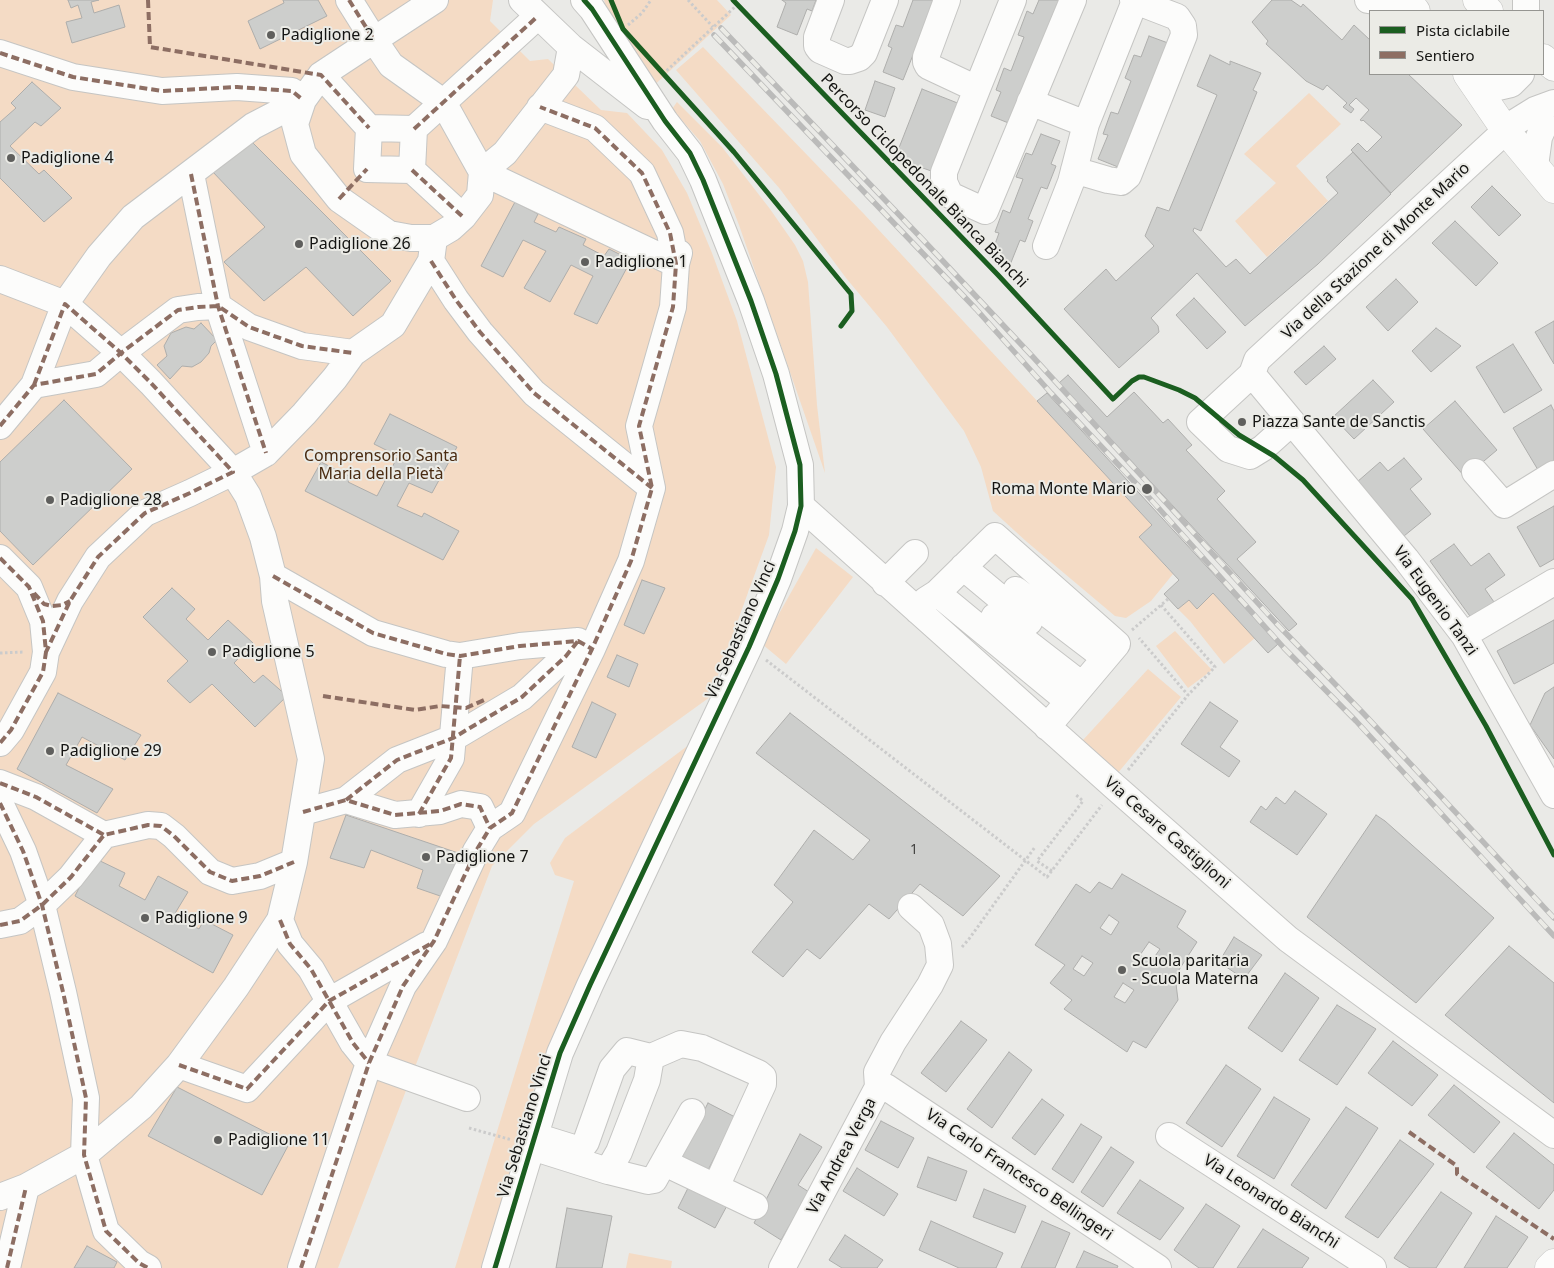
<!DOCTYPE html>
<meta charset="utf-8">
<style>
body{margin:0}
#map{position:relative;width:1554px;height:1268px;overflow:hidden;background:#eaeae7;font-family:"Noto Sans",sans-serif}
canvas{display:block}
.legend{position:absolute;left:1369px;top:10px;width:175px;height:65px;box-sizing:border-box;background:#ebebe6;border:1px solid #959591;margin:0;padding:6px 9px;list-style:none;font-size:15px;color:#141412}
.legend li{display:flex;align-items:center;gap:10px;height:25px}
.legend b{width:25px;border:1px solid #959591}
</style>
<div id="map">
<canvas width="1554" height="1268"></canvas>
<ul class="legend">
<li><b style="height:6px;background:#1b5e20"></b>Pista ciclabile</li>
<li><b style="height:6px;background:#8d6e63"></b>Sentiero</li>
</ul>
</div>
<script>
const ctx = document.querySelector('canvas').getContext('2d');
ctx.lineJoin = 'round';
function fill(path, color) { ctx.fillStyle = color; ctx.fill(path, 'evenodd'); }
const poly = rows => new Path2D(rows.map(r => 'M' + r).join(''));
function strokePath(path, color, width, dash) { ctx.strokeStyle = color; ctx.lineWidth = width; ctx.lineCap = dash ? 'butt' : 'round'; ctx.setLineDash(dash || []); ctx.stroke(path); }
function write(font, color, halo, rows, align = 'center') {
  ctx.font = font + ' "Noto Sans",sans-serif'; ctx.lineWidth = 4; ctx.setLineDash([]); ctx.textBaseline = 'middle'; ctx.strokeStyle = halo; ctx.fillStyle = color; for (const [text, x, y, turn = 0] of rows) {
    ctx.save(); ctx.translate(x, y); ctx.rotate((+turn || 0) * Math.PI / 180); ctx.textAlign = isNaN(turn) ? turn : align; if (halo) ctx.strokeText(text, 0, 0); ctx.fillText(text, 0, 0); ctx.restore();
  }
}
fill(poly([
 [0,0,493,0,490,21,530,61,548,59,601,110,627,113,662,150,687,193,712,253,737,321,776,467,769,535,710,697,534,824,492,866,338,1268,0,1268],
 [604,0,717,0,731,15,650,89,611,23],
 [703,47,864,214,1152,525,1139,537,1173,574,1151,601,1126,618,1115,616,1027,542,993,511,981,467,964,431,887,327,846,278,780,189,676,70],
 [1309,93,1341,124,1296,166,1328,201,1267,257,1235,221,1276,183,1244,154],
 [677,102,722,147,770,209,795,245,803,261,808,282,817,405,825,473,739,225,723,184,700,141,672,109],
 [816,548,853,577,786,664,762,644],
 [1213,593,1255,638,1224,664,1190,621,1178,609,1189,600,1197,609],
 [1175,631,1212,670,1188,688,1156,646],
 [1148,669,1181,697,1117,774,1083,740],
 [694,741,558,1024,535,1085,504,1198,482,1268,455,1268,574,881,555,875,550,863,565,838],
 [629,1253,672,1261,671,1268,626,1268]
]), '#f4dbc5');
const building = poly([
 [68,0,99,0,91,2,94,13,119,5,125,27,72,43,66,22,82,18,78,5,71,8,68,0],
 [283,0,318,0,327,16,260,49,248,21,284,3,283,0],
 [782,0,816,0,812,11,807,9,797,35,777,27,786,3,782,0],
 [913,0,941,0,918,57,913,55,903,80,883,72,892,48,888,46,896,25,903,27,913,0],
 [1039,0,1061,0,1011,124,991,116,1001,92,996,90,1004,68,1011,71,1024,37,1018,35,1027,11,1033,14,1039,0],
 [1272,0,1291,0,1301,7,1303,4,1342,40,1354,25,1370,40,1370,74,1408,74,1462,125,1391,193,1351,150,1358,143,1367,152,1382,137,1363,120,1362,121,1360,120,1369,110,1356,98,1349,105,1354,109,1351,113,1343,107,1347,103,1327,85,1323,90,1306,81,1266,44,1268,41,1252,22,1272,0],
 [1149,36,1168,43,1118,167,1098,159,1108,135,1103,134,1111,112,1118,114,1131,81,1125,78,1134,55,1141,57,1149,36],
 [1210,55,1230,65,1230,61,1261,73,1253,90,1257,92,1201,231,1194,228,1193,231,1226,267,1236,259,1250,274,1338,193,1327,181,1328,180,1326,177,1353,152,1391,194,1318,264,1245,326,1197,273,1151,318,1158,326,1159,332,1119,368,1064,309,1106,269,1116,281,1154,246,1145,236,1157,207,1169,211,1217,95,1197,86,1210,55],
 [875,81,895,88,885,117,865,110,875,81],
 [32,82,61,108,41,126,35,122,10,146,39,174,44,170,72,198,44,222,0,178,0,122,16,108,11,103,32,82],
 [922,89,960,104,934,172,895,158,922,89],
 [1041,134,1060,141,1051,164,1056,166,1047,189,1041,187,1028,219,1033,221,1025,242,1020,240,1010,265,990,258,999,233,995,232,1003,210,1010,213,1023,179,1016,177,1026,153,1032,155,1041,134],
 [249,139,391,281,353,316,306,267,264,301,224,262,265,227,212,171,249,139],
 [1492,186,1521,215,1499,236,1471,207,1492,186],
 [515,202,538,214,534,222,556,232,559,227,586,239,583,245,604,256,609,249,631,260,597,324,574,314,593,276,571,265,550,302,524,288,546,251,523,240,503,277,481,266,515,202],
 [1455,221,1498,263,1476,286,1432,243,1455,221],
 [1396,279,1418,302,1388,331,1366,307,1396,279],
 [1194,298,1226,332,1207,349,1176,315,1194,298],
 [1554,321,1554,364,1535,332,1554,321],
 [201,323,217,340,211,346,209,353,201,362,192,367,182,366,170,379,157,365,167,356,164,346,171,333,186,327,194,329,201,323],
 [1436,328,1461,346,1431,372,1412,351,1436,328],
 [1513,344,1542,390,1504,413,1476,367,1513,344],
 [1324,346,1336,359,1306,385,1294,372,1324,346],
 [1068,375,1107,417,1134,392,1163,423,1168,419,1192,445,1186,450,1225,491,1217,499,1256,542,1237,559,1297,624,1289,631,1059,383,1068,375],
 [1373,380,1394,402,1354,439,1333,417,1373,380],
 [1047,393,1278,644,1268,653,1213,593,1197,609,1189,600,1178,609,1164,594,1179,580,1139,537,1152,525,1037,401,1047,393],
 [64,400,132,469,33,565,0,531,0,462,64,400],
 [1455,401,1497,450,1465,477,1423,429,1455,401],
 [1551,405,1554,411,1554,468,1541,475,1513,428,1551,405],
 [390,414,457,447,432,493,409,483,397,506,422,517,424,513,459,531,443,560,305,491,321,462,351,477,348,482,377,496,398,456,374,444,390,414],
 [1404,458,1422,479,1410,489,1431,514,1404,536,1357,482,1380,462,1388,471,1404,458],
 [1554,506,1554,559,1540,567,1517,527,1554,506],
 [1454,544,1471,566,1489,553,1505,575,1485,589,1494,602,1472,619,1430,561,1454,544],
 [642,580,665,588,644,634,624,625,642,580],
 [172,588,195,609,186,619,208,640,228,620,253,643,234,663,254,683,263,675,287,696,255,727,212,684,190,703,167,681,188,661,143,617,172,588],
 [1554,620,1554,663,1514,684,1497,651,1554,620],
 [617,655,638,664,629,687,607,677,617,655],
 [1554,687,1554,759,1530,725,1545,693,1554,687],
 [58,693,141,735,125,760,82,737,66,765,113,789,97,813,17,769,58,693],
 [592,702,616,714,596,758,572,747,592,702],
 [1210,702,1238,721,1220,747,1240,761,1229,777,1181,744,1210,702],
 [790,713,1000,876,963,916,920,884,889,919,869,904,820,959,807,949,783,977,752,952,793,902,774,885,814,830,853,860,870,840,756,753,790,713],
 [1295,791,1327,814,1297,855,1250,822,1261,806,1266,810,1276,797,1285,804,1295,791],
 [346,815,464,855,449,899,417,888,423,870,371,850,364,868,330,858,346,815],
 [1376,815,1385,821,1494,918,1416,1003,1307,917,1376,815],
 [94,858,125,873,119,886,145,900,158,876,188,892,174,915,199,929,204,920,233,935,213,973,75,896,94,858],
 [1122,874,1186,911,1177,927,1197,942,1175,976,1178,1000,1146,1048,1133,1041,1127,1052,1064,1009,1072,1000,1050,983,1065,965,1035,945,1076,884,1090,893,1099,882,1112,889,1122,874],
 [1109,915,1119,922,1111,935,1100,928,1109,915],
 [1149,942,1160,949,1151,962,1140,955,1149,942],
 [1082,956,1093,963,1084,976,1073,969,1082,956],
 [1123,983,1134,990,1125,1003,1114,997,1123,983],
 [1234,937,1262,955,1244,979,1219,962,1234,937],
 [1509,946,1554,983,1554,1103,1445,1015,1509,946],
 [1285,973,1319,998,1282,1052,1248,1028,1285,973],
 [1337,1005,1376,1029,1337,1085,1299,1060,1337,1005],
 [961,1021,987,1040,946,1092,921,1073,961,1021],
 [1393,1041,1438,1075,1412,1106,1368,1073,1393,1041],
 [1009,1052,1032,1070,992,1128,967,1109,1009,1052],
 [1226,1065,1261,1089,1222,1147,1186,1123,1226,1065],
 [1454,1085,1500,1122,1474,1153,1428,1115,1454,1085],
 [177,1087,289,1144,262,1195,148,1136,177,1087],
 [1274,1097,1310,1119,1274,1179,1237,1156,1274,1097],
 [1042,1099,1064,1115,1035,1155,1012,1138,1042,1099],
 [708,1103,735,1117,705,1176,678,1162,708,1103],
 [1346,1107,1378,1128,1326,1209,1291,1185,1346,1107],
 [881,1121,914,1138,898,1168,865,1150,881,1121],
 [1081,1124,1102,1137,1073,1183,1052,1169,1081,1124],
 [1514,1133,1554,1165,1554,1190,1539,1209,1486,1167,1514,1133],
 [800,1134,822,1147,798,1185,809,1192,781,1240,754,1223,800,1134],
 [1400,1140,1434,1164,1378,1238,1345,1217,1400,1140],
 [1111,1147,1134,1162,1103,1207,1081,1192,1111,1147],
 [928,1157,967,1171,956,1201,917,1187,928,1157],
 [857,1168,898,1194,884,1216,843,1191,857,1168],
 [1140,1180,1184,1208,1160,1240,1117,1213,1140,1180],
 [691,1182,729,1202,715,1228,678,1208,691,1182],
 [984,1189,1026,1206,1015,1233,973,1217,984,1189],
 [1441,1192,1472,1213,1436,1268,1410,1268,1394,1258,1441,1192],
 [1206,1204,1240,1226,1213,1268,1199,1268,1174,1250,1206,1204],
 [567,1208,612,1216,602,1268,556,1268,567,1208],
 [1496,1216,1528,1237,1507,1268,1464,1268,1496,1216],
 [931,1221,1003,1253,996,1268,959,1268,919,1250,931,1221],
 [1042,1221,1070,1233,1055,1268,1021,1268,1042,1221],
 [1263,1229,1309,1258,1302,1268,1237,1268,1263,1229],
 [845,1235,883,1260,877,1268,842,1268,829,1260,845,1235],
 [87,1246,117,1262,114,1268,74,1268,87,1246],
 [1084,1251,1118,1266,1117,1268,1076,1268,1084,1251]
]);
fill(building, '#cdcecc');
strokePath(building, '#aeaeac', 1);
const minor = poly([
 [349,0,374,40,391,65,443,102,482,172,480,195,463,217,451,228,434,238,411,238,389,234,339,199,303,154,295,124,303,100,321,75,374,40,435,0],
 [522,0,571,47,647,106],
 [831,0,817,37,817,46,820,50,845,61,850,61,859,58,864,53,885,0],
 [947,0,926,57,926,62,928,66,977,89,1013,0],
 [1368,0,1413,7],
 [1526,0,1526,11],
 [0,53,73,77,162,91,237,87,292,91,303,100],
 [1467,74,1482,83,1498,87,1511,84,1521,74],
 [321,75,369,128,367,169,412,170,414,129,369,128],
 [977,89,944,172,944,182,950,195,985,211,1073,0],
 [1030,102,1086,124,1135,1],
 [414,129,538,16],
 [1535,166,1539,137,1554,104],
 [412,170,463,217],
 [1074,170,1108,180,1121,182,1128,176,1184,35,1183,26,1177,17,1133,0],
 [482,172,676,264,679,253],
 [482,172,505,153,566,75,571,47],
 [191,174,218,306,266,453],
 [1046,246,1071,182,1086,124],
 [431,261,456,300,480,332,534,393,652,488],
 [0,279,65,304,121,353,151,383,233,472,248,496,263,537,273,576,275,601,311,759,294,862,280,920,236,987,179,1065,141,1107,84,1155,26,1187,0,1197],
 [1252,374,1257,360,1514,123,1535,110,1554,103],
 [34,385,65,304,99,256,133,217,253,126,303,100],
 [1292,422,1263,448,1250,456,1228,449,1200,422,1252,374,1406,559,1464,635,1554,795],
 [0,426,34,385,96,374,121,353,178,310,198,307,218,306,249,327,302,346,353,353],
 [1475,472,1504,505,1554,474],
 [801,506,1115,787,1288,939,1554,1135],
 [0,558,29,587,43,621,46,652,43,672,11,730,0,743],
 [963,567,1029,622],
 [273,576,373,633,446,654,460,656,520,646,578,641,592,649],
 [885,583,915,553],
 [1016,590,1105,658],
 [937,593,1068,701],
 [918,611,926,600,937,593,995,536,1117,644,1047,727],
 [994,617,1082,685],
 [1464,635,1554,582],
 [46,652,70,601,98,557,145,513,190,493,233,472,266,453,304,414,335,378,353,353,393,325,431,261,434,238],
 [0,783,36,797,104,835],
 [346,800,397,760,453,738,522,697,566,656,578,641],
 [0,803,23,851,42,905,63,992,86,1098,84,1155,106,1231,139,1263,148,1268],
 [303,812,346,800,395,815,440,811,461,804,480,807,490,828],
 [419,814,451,758,460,656],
 [280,920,290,944,311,969,353,1043,369,1063,467,1098],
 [0,925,20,921,42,905,71,877,104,835,148,825,161,826,174,836,210,872,232,881,260,876,294,862],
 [651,1057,681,1044,702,1048,758,1073,763,1077,763,1084,716,1187],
 [179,1065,247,1089,329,1001,427,945],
 [878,1087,886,1087,1158,1268],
 [1169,1136,1373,1268],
 [532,1147,608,1171,619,1152,647,1080,651,1057,627,1051,612,1069,586,1142,580,1150,535,1136],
 [665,1163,755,1206],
 [608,1171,648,1181,654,1180,692,1112],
 [7,1268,26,1187],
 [301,1268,369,1063,403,986,434,941,476,851,490,828,512,813,592,649,631,561,652,488,639,426,673,307,676,264,670,233,642,173,595,128,540,107],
 [495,1268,560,1053,590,985,749,647,778,579,795,531,801,506,800,465,776,374,751,301,703,180,690,153,665,121,592,9,584,0],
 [782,1268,878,1087,877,1072,893,1042,930,985,940,965,938,944,931,925,911,907]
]);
const major = poly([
 [1407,0,1416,11],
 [1477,0,1489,11],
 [1543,58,1554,67],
 [1467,74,1506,131,1554,189],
 [1549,1268,1554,1263]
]);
strokePath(minor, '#c5c5c3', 28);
strokePath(major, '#c5c5c3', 29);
strokePath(poly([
 [688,0,713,27],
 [628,25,642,13,651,0],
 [663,74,737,5],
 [1161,605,1215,667,1188,695],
 [1132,630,1168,599],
 [0,653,24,652],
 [766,660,1047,877,1102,805],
 [1128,770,1188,695,1139,638],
 [1052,871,1037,861,1083,801,1075,794],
 [962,947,969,939,1035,847],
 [469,1128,512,1140]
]), '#cbcbcb', 3, [2.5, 2.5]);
strokePath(minor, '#fcfcfb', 26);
strokePath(major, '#fcfcfb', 28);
const rail = poly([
 [721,28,926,243,1033,357,1276,623,1364,714,1554,918],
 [714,35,976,309,1051,393,1145,493,1284,648,1356,721,1554,936]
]);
strokePath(rail, '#bbbbba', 5.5);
strokePath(rail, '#ebebe6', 4, [11]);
strokePath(poly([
 [148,0,150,47,321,75,369,128],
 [349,0,374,40],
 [0,53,73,77,162,91,237,87,292,91,303,100],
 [414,129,538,16],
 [412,170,463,217],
 [191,174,218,306,266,453],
 [339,199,367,169],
 [431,261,456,300,480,332,534,393,652,488],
 [34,385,65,304,121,353,151,383,233,472,190,493,145,513,98,557,70,601,46,652],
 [0,426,34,385,96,374,121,353,178,310,198,307,218,306,249,327,302,346,353,353],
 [0,558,29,587,43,621,46,652,43,672,11,730,0,743],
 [273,576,373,633,446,654,460,656,520,646,578,641,592,649],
 [34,593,44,604,52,606,62,605,70,601],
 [323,696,415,710,440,706,466,708,484,700],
 [0,783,36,797,104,835],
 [346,800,397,760,453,738,522,697,566,656,578,641],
 [0,803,23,851,42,905,63,992,86,1098,84,1155,106,1231,139,1263,148,1268],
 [303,812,346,800,395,815,440,811,461,804,480,807,490,828],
 [419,814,451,758,460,656],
 [280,920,290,944,311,969,353,1043,369,1063],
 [0,925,20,921,42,905,71,877,104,835,148,825,161,826,174,836,210,872,232,881,260,876,294,862],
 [179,1065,247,1089,329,1001,432,943],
 [1409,1132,1457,1166,1457,1174,1554,1239],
 [7,1268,26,1187],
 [301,1268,369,1063,403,986,434,941,476,851,490,828,512,813,592,649,631,561,652,488,639,426,673,307,676,264,670,233,642,173,595,128,540,107]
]), '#8d6e63', 4, [8, 4]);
strokePath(poly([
 [611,0,623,29,734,152,851,294,852,311,841,326],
 [733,0,998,275,1113,399,1132,381,1139,377,1144,377,1179,390,1195,398,1239,435,1274,456,1303,480,1412,599,1486,726,1554,855],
 [495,1268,560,1053,590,985,749,647,778,579,795,531,801,506,800,465,776,374,751,301,703,180,690,153,665,121,592,9,584,0]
]), '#1b5e20', 5);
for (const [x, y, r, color] of [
 [271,35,5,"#5f5f5d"],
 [11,158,5,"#5f5f5d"],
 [299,244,5,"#5f5f5d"],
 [585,262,5,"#5f5f5d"],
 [1242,422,5,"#5f5f5d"],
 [1147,489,6,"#5f5f5d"],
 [50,500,5,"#5f5f5d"],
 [212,652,5,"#5f5f5d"],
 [50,751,5,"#5f5f5d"],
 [426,857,5,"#5f5f5d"],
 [145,918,5,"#5f5f5d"],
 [1122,970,5,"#5f5f5d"],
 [218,1140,5,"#5f5f5d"]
]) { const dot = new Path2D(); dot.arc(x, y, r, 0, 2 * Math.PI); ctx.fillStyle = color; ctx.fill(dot); strokePath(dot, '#ebebe6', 2); }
write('14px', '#424240', null, [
 ["1",914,850]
]);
write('16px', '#141412', '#ebebe6', [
 ["Padiglione 2",281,35],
 ["Padiglione 4",21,158],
 ["Padiglione 26",309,244],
 ["Padiglione 1",595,262],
 ["Piazza Sante de Sanctis",1252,422],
 ["Roma Monte Mario",1136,489,"right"],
 ["Padiglione 28",60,500],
 ["Padiglione 5",222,652],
 ["Padiglione 29",60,751],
 ["Padiglione 7",436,857],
 ["Padiglione 9",155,918],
 ["Scuola paritaria",1132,961],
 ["- Scuola Materna",1132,979],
 ["Padiglione 11",228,1140]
], 'left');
write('16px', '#141412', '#ebebe6', [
 ["Percorso Ciclopedonale Bianca Bianchi",924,181,46],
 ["Via della Stazione di Monte Mario",1376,251,-43],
 ["Via Eugenio Tanzi",1435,601,54],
 ["Via Sebastiano Vinci",741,630,-66],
 ["Via Cesare Castiglioni",1167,833,41],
 ["Via Sebastiano Vinci",525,1126,-73],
 ["Via Andrea Verga",842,1156,-62],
 ["Via Carlo Francesco Bellingeri",1019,1175,34],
 ["Via Leonardo Bianchi",1271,1202,33]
]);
write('16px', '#4a2c12', '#ebebe6', [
 ["Comprensorio Santa",381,456],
 ["Maria della Pietà",381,474]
]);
</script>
